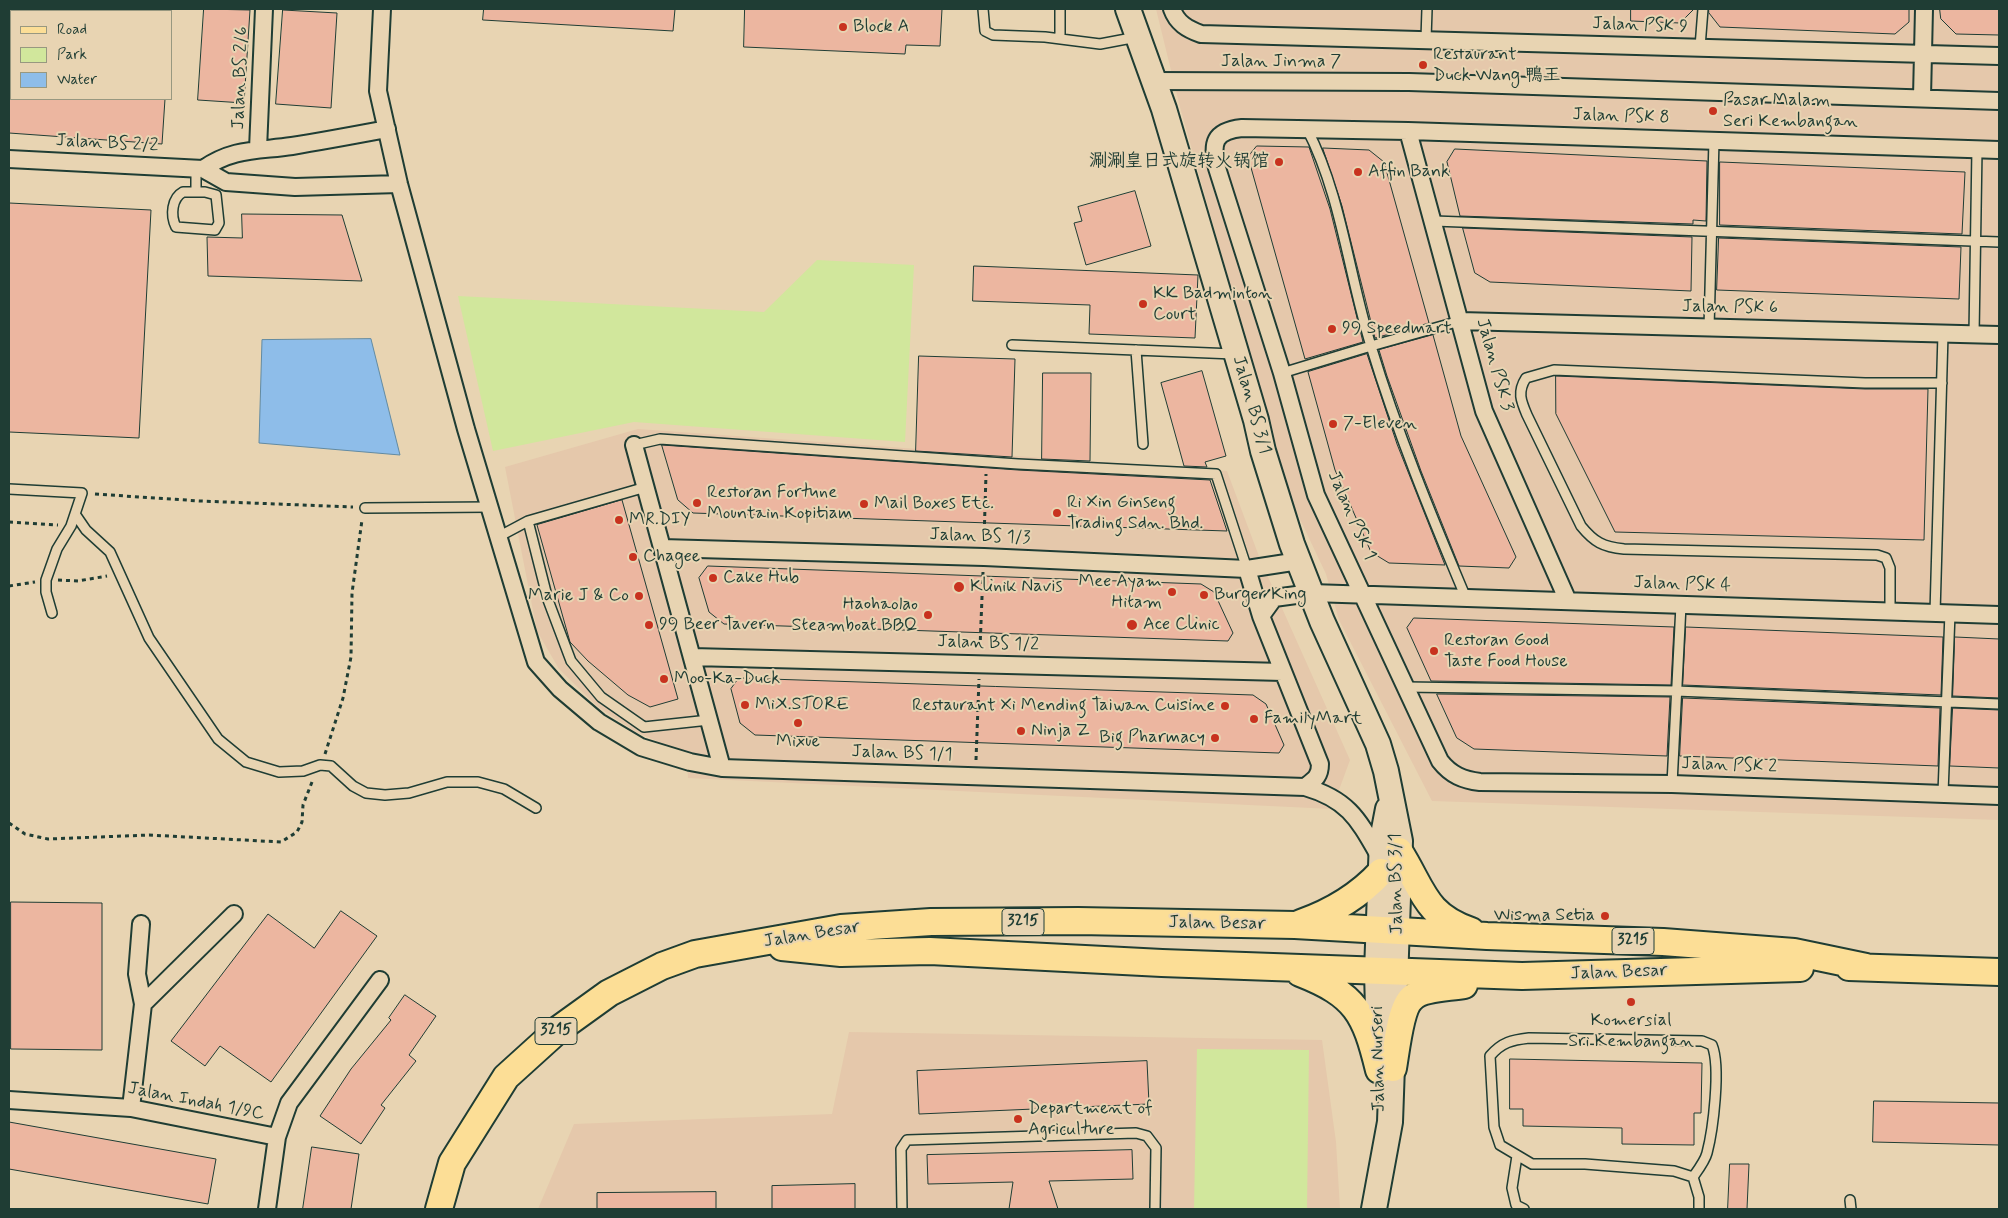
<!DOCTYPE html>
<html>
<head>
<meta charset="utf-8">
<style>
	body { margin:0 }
	#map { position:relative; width:2008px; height:1218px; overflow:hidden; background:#e8d4b2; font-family:Mynerve,sans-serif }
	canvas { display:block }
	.frame { position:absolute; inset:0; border:10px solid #1f3d34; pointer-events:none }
	.legend { position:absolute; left:10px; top:10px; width:162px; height:90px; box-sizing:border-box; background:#e8d4b2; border:1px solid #989880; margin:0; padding:6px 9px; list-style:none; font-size:15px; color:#1f3d34 }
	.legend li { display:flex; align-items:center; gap:10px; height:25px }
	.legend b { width:25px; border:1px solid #989880 }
</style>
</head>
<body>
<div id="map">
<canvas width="2008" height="1218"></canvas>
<div class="frame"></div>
<ul class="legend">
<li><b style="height:6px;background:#fcde96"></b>Road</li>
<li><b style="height:14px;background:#d1e79c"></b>Park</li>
<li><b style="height:14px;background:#8ebde9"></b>Water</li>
</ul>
</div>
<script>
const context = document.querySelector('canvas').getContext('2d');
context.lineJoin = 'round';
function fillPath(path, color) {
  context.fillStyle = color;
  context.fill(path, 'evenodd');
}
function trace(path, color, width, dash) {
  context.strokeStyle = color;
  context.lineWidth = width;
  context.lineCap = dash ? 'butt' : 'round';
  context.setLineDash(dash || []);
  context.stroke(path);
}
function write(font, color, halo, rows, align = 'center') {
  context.font = font + ' Mynerve,"LXGW WenKai TC",sans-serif';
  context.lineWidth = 4;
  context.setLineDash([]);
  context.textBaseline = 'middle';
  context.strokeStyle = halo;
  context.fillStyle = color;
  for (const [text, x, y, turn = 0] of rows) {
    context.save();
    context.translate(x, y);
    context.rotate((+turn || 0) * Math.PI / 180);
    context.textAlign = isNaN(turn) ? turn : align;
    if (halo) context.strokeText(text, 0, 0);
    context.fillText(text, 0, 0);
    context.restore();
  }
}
const built = new Path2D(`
	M1156 9H1999V820L1432 801 1339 620 1326 574 1290 498 1180 107Z
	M638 429 1227 471 1260 559 1350 760 1332 809 688 778 687 754 636 732 598 707 559 669 537 631 505 467Z
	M849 1032 1322 1040 1336 1142 1340 1209H538L574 1124 832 1114Z`);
const green = new Path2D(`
	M817 260 914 265 905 442 634 422 493 451 458 296 764 312Z
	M1197 1049 1309 1050 1307 1209H1194Z`);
const water = new Path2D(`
	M371 339 400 455 259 443 262 340Z`);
const building = new Path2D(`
	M204 9 250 10 244 103 198 100Z
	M484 9H675L673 31 483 20Z
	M745 9H942L940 46 906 45 905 54 744 47Z
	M1631 9H1694L1680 23 1631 21Z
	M1709 9H1909V22L1895 34 1720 27 1709 13Z
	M1940 9H1999V35L1956 34 1941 19Z
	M283 10 337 13 331 108 276 104Z
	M9 99H165L162 144 9 133Z
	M1257 146 1309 147 1330 209 1363 342 1305 359 1248 157Z
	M1323 148 1369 150 1384 162 1429 323 1375 338 1342 206Z
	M1455 149 1707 161 1706 221 1693 220V224L1460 216 1447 162Z
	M1720 162 1965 172 1962 234 1720 225Z
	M1135 191 1151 246 1086 265 1074 223 1082 221 1078 207Z
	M9 203 151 210 139 438 9 432Z
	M242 214 342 215 362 281 208 276 207 237 242 238Z
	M1463 228 1692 237 1691 291 1490 282 1475 273Z
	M1719 238 1961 247 1959 299 1717 290Z
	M974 266 1198 275 1195 338 1089 334 1090 305 973 301Z
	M1433 335 1461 436 1516 557 1509 568 1459 566 1421 471 1387 376 1379 350Z
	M1367 354 1397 444 1445 565 1389 563 1371 552 1335 470 1308 372Z
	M919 356 1015 359 1012 457 916 451Z
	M1202 371 1226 456 1205 462 1207 467 1184 466 1161 383Z
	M1043 373H1091L1090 461 1042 459Z
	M1556 376 1865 389H1928L1924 540 1615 532 1556 414Z
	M662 445 1018 470 1210 480 1227 531 693 513 678 500Z
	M622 500 678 699 650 707 628 695 588 661 570 642 537 525Z
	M708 566 1201 584 1214 592 1233 633 1228 641 724 624 709 612 699 578Z
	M1414 618 1674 627 1671 685 1431 681 1407 628Z
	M1686 627 1943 637 1941 695 1683 685Z
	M1955 637 1999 639V698L1953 696Z
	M739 678 1253 695 1266 704 1284 745 1279 753 755 735 740 723 731 689Z
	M1437 694 1670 697 1667 756 1474 749 1457 738Z
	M1683 698 1940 708 1938 766 1680 756Z
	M1953 708 1999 710V768L1950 766Z
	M11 902 102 903V1050L11 1049Z
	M341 911 377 936 271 1082 220 1046 205 1066 171 1041 268 914 314 948Z
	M405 995 436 1016 409 1055 416 1061 381 1105 385 1108 361 1144 320 1116 351 1069 391 1020 389 1018Z
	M1510 1059 1702 1063 1701 1113H1694V1145L1622 1144V1128L1523 1126V1109H1510Z
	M1147 1061 1149 1104 919 1114 917 1071Z
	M1874 1101 1999 1103V1145L1873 1142Z
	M9 1122 216 1159 208 1204 9 1169Z
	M312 1147 359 1154 351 1209H303Z
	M1132 1150 1133 1179 1049 1181 1058 1209H1009L1013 1182 928 1184 927 1155Z
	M1730 1164H1749L1747 1209H1728Z
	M855 1184V1209H772V1186Z
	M716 1192V1209H597V1193Z`);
const path = new Path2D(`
	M95 494 200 501 353 507
	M9 522 58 525
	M984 540 986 474
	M58 580 78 581 107 576
	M9 586 35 582
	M980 648 983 572
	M325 754 343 698 351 657 352 593 362 520
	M976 760 979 679
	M9 823 25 834 48 839 149 835 281 842 297 832 302 822 303 805 312 782`);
const lane = new Path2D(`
	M983 9 985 31 993 35 1045 37 1100 44 1137 37
	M1060 38V9
	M1426 39 1427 9
	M1700 47 1703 9
	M1307 129C1341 194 1349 276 1371 346 1397 432 1431 515 1466 598
	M196 169V192
	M183 192H205L216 195 219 223 215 230 176 227C170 215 172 198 183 192Z
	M1434 221 1999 242
	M1709 328 1714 140
	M1974 334 1977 149
	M1012 345 1234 354
	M1136 350 1143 444
	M1282 373 1371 346 1460 321
	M634 445 660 439 1018 464 1216 474 1247 569
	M9 489 82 493 71 526 57 549 46 580V592L52 613
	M365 508 491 507
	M75 514 86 530 110 552 149 638 218 739 246 762 279 772 303 771 320 765 331 766 353 786 366 793 385 795 409 793 447 782H478L504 789 536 808
	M528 521 548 600 571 661 601 697 644 727 709 720
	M498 537 528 521 646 487
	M1890 611V568L1886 558 1877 555 1624 549C1603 547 1594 542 1581 526L1527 415C1521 401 1517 392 1526 378L1554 370 1865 383H1942
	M1935 613 1943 334
	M1406 687 1676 691 1999 704
	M1672 784 1681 605
	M1943 793 1950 613
	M1517 1156 1512 1188 1516 1205 1524 1209
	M1693 1177C1698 1170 1705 1161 1707 1153 1713 1130 1721 1067 1712 1045L1702 1041 1529 1038C1512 1040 1502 1042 1490 1056L1494 1127 1500 1145 1532 1164H1585L1674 1171 1693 1177 1699 1197V1209
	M1850 1200 1851 1209
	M902 1209 901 1149 907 1140 1136 1133 1147 1136 1156 1148 1155 1209`);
const street = new Path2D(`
	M81 9 116 11
	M382 9 378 91 399 184 466 429 536 662 560 689 599 722 641 747 690 762 722 768 1305 787C1350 800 1359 821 1381 859
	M1172 9C1177 23 1187 29 1201 34L1999 56
	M1154 81 1409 82 1999 101
	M1922 97 1924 9
	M1408 131 1484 411 1568 601
	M258 149 264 9
	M1999 150 1408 131 1242 128C1214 131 1211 143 1217 168L1282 373 1316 495 1440 761C1451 775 1463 780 1480 782L1672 784 1999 796
	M9 159 203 169
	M203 169 226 182 295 187 399 184
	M203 169C233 148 258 151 292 146 323 141 355 135 387 129
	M1460 321 1999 335
	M634 445 722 768
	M662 548 984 557 1247 569 1261 616 1320 764C1320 777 1314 780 1305 787
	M1247 569 1299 561
	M1261 616 1274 598 1311 593 1999 615
	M692 657 1283 672
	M143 1004 234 914
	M9 1100 131 1108 277 1137
	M131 1108 143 1004 137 974 141 924
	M267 1209 277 1137 289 1103 380 980`);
const secondary = new Path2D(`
	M1128 9 1164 109 1256 420 1263 451 1292 544 1322 621 1378 744 1386 771 1400 841 1390 1122 1374 1209
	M1379 1049 1377 971 1382 840 1388 809`);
const primary = new Path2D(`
	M1399 851C1423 889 1424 915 1471 931
	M1301 923C1332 912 1359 896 1381 872
	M782 947 841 953 930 951 1162 963 1522 976 1800 968
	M1849 967 1999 972
	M1300 973C1356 995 1365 1013 1379 1070
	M1393 1068C1396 1052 1400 1008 1412 998 1423 987 1450 988 1464 985
	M439 1209 452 1163 506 1077 559 1029 609 993 662 966 695 954 841 928 931 922 1078 921 1295 925 1487 936 1663 942 1794 952 1866 967`);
const markers = [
	[843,27,5,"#c8321e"],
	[1423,65,5,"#c8321e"],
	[1713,111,5,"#c8321e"],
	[1279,162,5,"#c8321e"],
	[1358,172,5,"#c8321e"],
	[1143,304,5,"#c8321e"],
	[1332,329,5,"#c8321e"],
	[1333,424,5,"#c8321e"],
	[697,503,5,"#c8321e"],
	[864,504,5,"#c8321e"],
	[1057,513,5,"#c8321e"],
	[619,520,5,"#c8321e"],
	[633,557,5,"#c8321e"],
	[713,578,5,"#c8321e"],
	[959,587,6,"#c8321e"],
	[1172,592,5,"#c8321e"],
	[1204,595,5,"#c8321e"],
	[639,596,5,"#c8321e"],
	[928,615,5,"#c8321e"],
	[649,625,5,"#c8321e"],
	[1132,625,6,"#c8321e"],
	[1434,651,5,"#c8321e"],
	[664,679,5,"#c8321e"],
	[745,705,5,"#c8321e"],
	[1225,706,5,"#c8321e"],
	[1254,719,5,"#c8321e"],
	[798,723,5,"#c8321e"],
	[1021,731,5,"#c8321e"],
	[1215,738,5,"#c8321e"],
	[1605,916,5,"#c8321e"],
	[1631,1002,5,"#c8321e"],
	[1018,1119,5,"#c8321e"]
];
const shields = [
	[1023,922,42],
	[1633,941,42],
	[556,1031,42]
];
const shieldNames = [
	["3215",1023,922],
	["3215",1633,941],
	["3215",556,1031]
];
const streetNames = [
	["Jalan PSK 9",1640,26,2],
	["Jalan Jinma 7",1281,62],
	["Jalan BS 2/6",241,78,-88],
	["Jalan PSK 8",1621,117,2],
	["Jalan BS 2/2",107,144,3],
	["Jalan PSK 6",1730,308,1],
	["Jalan PSK 3",1494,365,74],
	["Jalan BS 3/1",1251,405,74],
	["Jalan PSK 1",1351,516,66],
	["Jalan BS 1/3",980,537,2],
	["Jalan PSK 4",1682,585,2],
	["Jalan BS 1/2",988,644,2],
	["Jalan BS 1/1",902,754,2],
	["Jalan PSK 2",1729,766,2],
	["Jalan BS 3/1",1397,884,-91],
	["Jalan Besar",1217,924,1],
	["Jalan Besar",812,935,-9],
	["Jalan Besar",1619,973,-2],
	["Jalan Nurseri",1379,1059,-91],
	["Jalan Indah 1/9C",196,1102,11]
];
const poiNames = [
	["Block A",853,27],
	["Restaurant",1433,55],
	["Duck Wang 鴨王",1433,76],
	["Pasar Malam",1723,101],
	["Seri Kembangan",1723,122],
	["涮涮皇日式旋转火锅馆",1269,162,"right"],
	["Affin Bank",1368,172],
	["KK Badminton",1153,294],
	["Court",1153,315],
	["99 Speedmart",1342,329],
	["7-Eleven",1343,424],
	["Restoran Fortune",707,493],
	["Mountain Kopitiam",707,514],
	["Ri Xin Ginseng",1067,503],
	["Trading Sdn. Bhd.",1067,524],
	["Mail Boxes Etc.",874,504],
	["MR.DIY",629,520],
	["Chagee",643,557],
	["Cake Hub",723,578],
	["Mee Ayam",1162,582,"right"],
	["Hitam",1162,603,"right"],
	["Klinik Navis",970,587],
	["Burger King",1214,595],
	["Marie J & Co",629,596,"right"],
	["Haohaolao",918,605,"right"],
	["Steamboat BBQ",918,626,"right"],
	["99 Beer Tavern",659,625],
	["Ace Clinic",1143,625],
	["Restoran Good",1444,641],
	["Taste Food House",1444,662],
	["Moo-Ka-Duck",674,679],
	["MiX.STORE",755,705],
	["Restaurant Xi Mending Taiwan Cuisine",1215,706,"right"],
	["FamilyMart",1264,719],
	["Ninja Z",1031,731],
	["Big Pharmacy",1205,738,"right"],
	["Mixue",798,742,"center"],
	["Wisma Setia",1595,916,"right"],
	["Komersial",1631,1021,"center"],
	["Sri Kembangan",1631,1042,"center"],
	["Department of",1028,1109],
	["Agriculture",1028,1130]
];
fillPath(built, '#e5c8ab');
fillPath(green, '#d1e79c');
fillPath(water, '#8ebde9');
trace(water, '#628aa1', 1);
fillPath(building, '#ecb6a0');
trace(building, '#1f3d34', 1);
trace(lane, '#1f3d34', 12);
trace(street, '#1f3d34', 20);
trace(secondary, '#1f3d34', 28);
trace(primary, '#1f3d34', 30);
trace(path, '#1f3d34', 3, [4, 4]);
trace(lane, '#e8d4b2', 9);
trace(street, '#e8d4b2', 16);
trace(secondary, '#e8d4b2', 24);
trace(primary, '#fcde96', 26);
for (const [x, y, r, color] of markers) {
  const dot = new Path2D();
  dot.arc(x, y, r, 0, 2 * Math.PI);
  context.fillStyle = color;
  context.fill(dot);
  trace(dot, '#e8d4b2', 2);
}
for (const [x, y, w] of shields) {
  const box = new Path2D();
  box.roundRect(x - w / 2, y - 13.5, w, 27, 4);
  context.fillStyle = '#e8d4b2';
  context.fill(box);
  trace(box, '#1f3d34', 1);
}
write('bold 16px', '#1f3d34', null, shieldNames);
write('18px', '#1f3d34', '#e8d4b2', streetNames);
write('18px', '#1f3d34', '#e8d4b2', poiNames, 'left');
</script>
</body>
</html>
